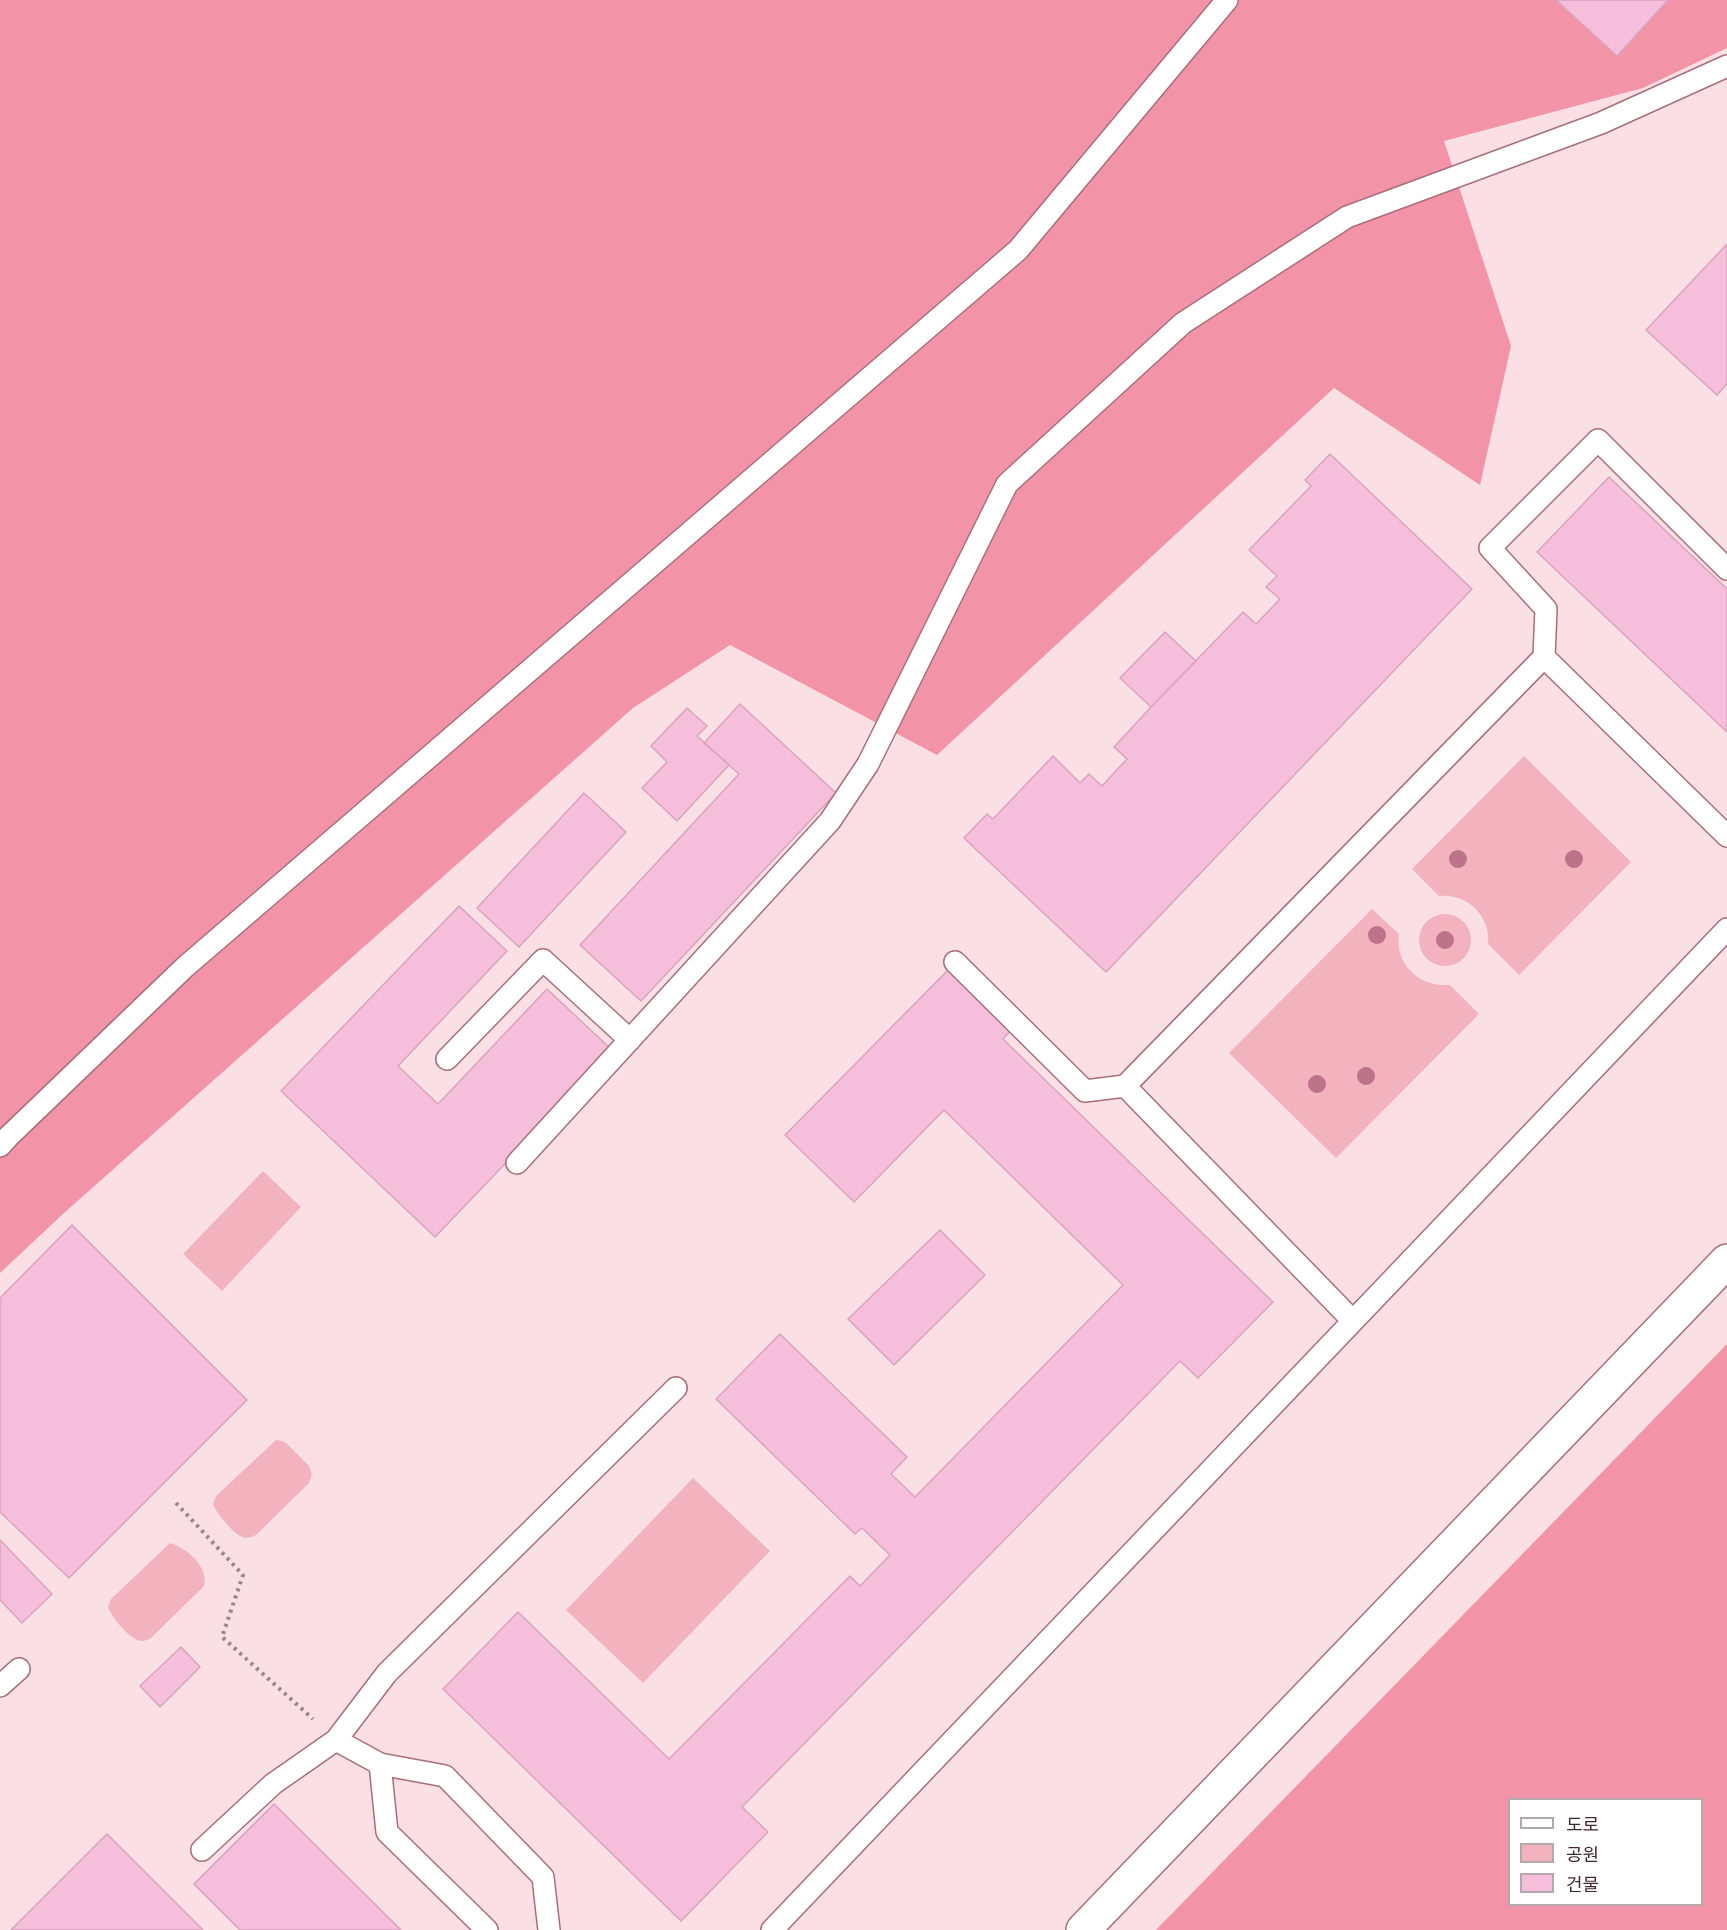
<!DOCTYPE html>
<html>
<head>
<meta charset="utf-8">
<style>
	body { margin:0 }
	#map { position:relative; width:1727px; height:1930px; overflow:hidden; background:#fae0e4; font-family:"Zilla Slab","Noto Sans KR",serif }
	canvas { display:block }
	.legend { position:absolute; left:1508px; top:1798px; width:195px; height:108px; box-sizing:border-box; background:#fff; border:2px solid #b3a9ab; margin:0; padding:8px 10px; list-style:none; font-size:18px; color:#41292e }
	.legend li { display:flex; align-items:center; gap:12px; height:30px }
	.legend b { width:30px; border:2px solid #b3a9ab }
</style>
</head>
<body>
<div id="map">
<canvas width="1727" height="1930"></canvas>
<ul class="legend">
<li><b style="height:8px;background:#fff"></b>도로</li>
<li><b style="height:16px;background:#f2b3bf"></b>공원</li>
<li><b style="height:16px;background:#f5beda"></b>건물</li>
</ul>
</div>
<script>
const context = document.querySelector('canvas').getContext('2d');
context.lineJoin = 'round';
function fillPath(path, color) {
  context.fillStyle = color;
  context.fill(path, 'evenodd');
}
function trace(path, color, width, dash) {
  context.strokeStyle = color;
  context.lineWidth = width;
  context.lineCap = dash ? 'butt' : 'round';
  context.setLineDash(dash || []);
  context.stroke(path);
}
const green = new Path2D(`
	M1524 756 1631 862 1519 975 1488 944C1491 916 1467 893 1439 896L1412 869Z
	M1372 909 1399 934C1395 966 1420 987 1450 985L1479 1014 1336 1158 1229 1053Z
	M1419 940a26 26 0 1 1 52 0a26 26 0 1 1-52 0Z
	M263 1171 301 1207 222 1291 183 1254Z
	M276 1440 285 1442 309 1466 312 1474 309 1483 256 1535C251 1537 247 1539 242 1537 233 1533 216 1513 213 1504L216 1496Z
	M693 1478 770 1551 643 1683 566 1610Z
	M170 1543C187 1548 209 1567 204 1586L151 1638C149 1639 145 1641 142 1641 131 1641 111 1617 108 1607L111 1599Z`);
const forest = new Path2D(`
	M0 0H1727V48L1643 88 1444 141 1511 346 1480 485 1334 388 937 755 730 645 633 708 64 1213 0 1273Z
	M1727 1344V1930H1156ZM1510 1800H1702V1904H1510Z`);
const building = new Path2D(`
	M1556 0H1668L1617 56Z
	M1727 244V384L1717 395 1646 330Z
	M1330 454 1472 589 1106 972 964 838 987 814 993 819 1053 756 1080 783 1089 774 1102 786 1127 759 1114 747 1151 707 1243 612 1256 624 1280 599 1266 587 1277 576 1249 550 1311 486 1305 480Z
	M1609 477 1727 589V732L1537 552Z
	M1165 632 1196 661 1151 707 1120 678Z
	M740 704 836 793 641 1001 580 945 739 774 704 743Z
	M687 708 707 726 697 736 729 765 677 821 642 788 667 762 651 746Z
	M584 793 626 832 519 947 477 908Z
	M459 906 507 951 398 1066 438 1104 547 989 613 1051 435 1237 281 1091Z
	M951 967 1013 1028 1003 1039 1273 1302 1198 1378 1180 1361 742 1807 768 1832 681 1921 443 1689 518 1612 669 1759 850 1576 860 1586 890 1555 862 1528 855 1534 716 1399 780 1334 907 1457 891 1474 915 1497 1123 1285 944 1110 854 1202 785 1135Z
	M72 1225 247 1400 69 1578 0 1512V1298Z
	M940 1230 985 1275 894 1365 848 1319Z
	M0 1540 52 1594 22 1623 0 1600Z
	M181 1647 200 1667 160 1707 140 1686Z
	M274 1804 401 1930H240L194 1884Z
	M107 1834 203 1930H11Z`);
const path = new Path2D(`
	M176 1503 243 1575 222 1637 313 1719`);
const service = new Path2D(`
	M1544 657 1727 836
	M955 962 1085 1091 1125 1086 1544 657 1546 609 1490 548 1598 440 1727 569
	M447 1059 543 960 630 1040
	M1125 1086 1352 1320
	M0 1146 9 1136 185 967 1018 250 1227 0
	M517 1163 830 821 868 764 1007 484 1183 323 1347 217 1601 123 1727 66
	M0 1686 19 1669
	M336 1740 380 1764
	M202 1850 273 1784 336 1740 387 1673 676 1388
	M487 1930 387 1832 380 1764 445 1776 543 1877 549 1930
	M772 1930 1727 929`);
const secondary = new Path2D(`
	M1083 1930 1727 1261`);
const trees = [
	[1458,859],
	[1574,859],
	[1377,935],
	[1445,940],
	[1366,1076],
	[1317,1084]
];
fillPath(green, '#f2b3bf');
fillPath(forest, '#f393a8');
fillPath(building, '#f5beda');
trace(building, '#d9a3bf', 1.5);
trace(service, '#a76f7a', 24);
trace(secondary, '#a76f7a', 36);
trace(path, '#9d8488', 4, [3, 4.5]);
trace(service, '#fff', 21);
trace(secondary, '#fff', 33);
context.fillStyle = '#bd748b';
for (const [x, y] of trees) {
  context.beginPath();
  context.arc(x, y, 9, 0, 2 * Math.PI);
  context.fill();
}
</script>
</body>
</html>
